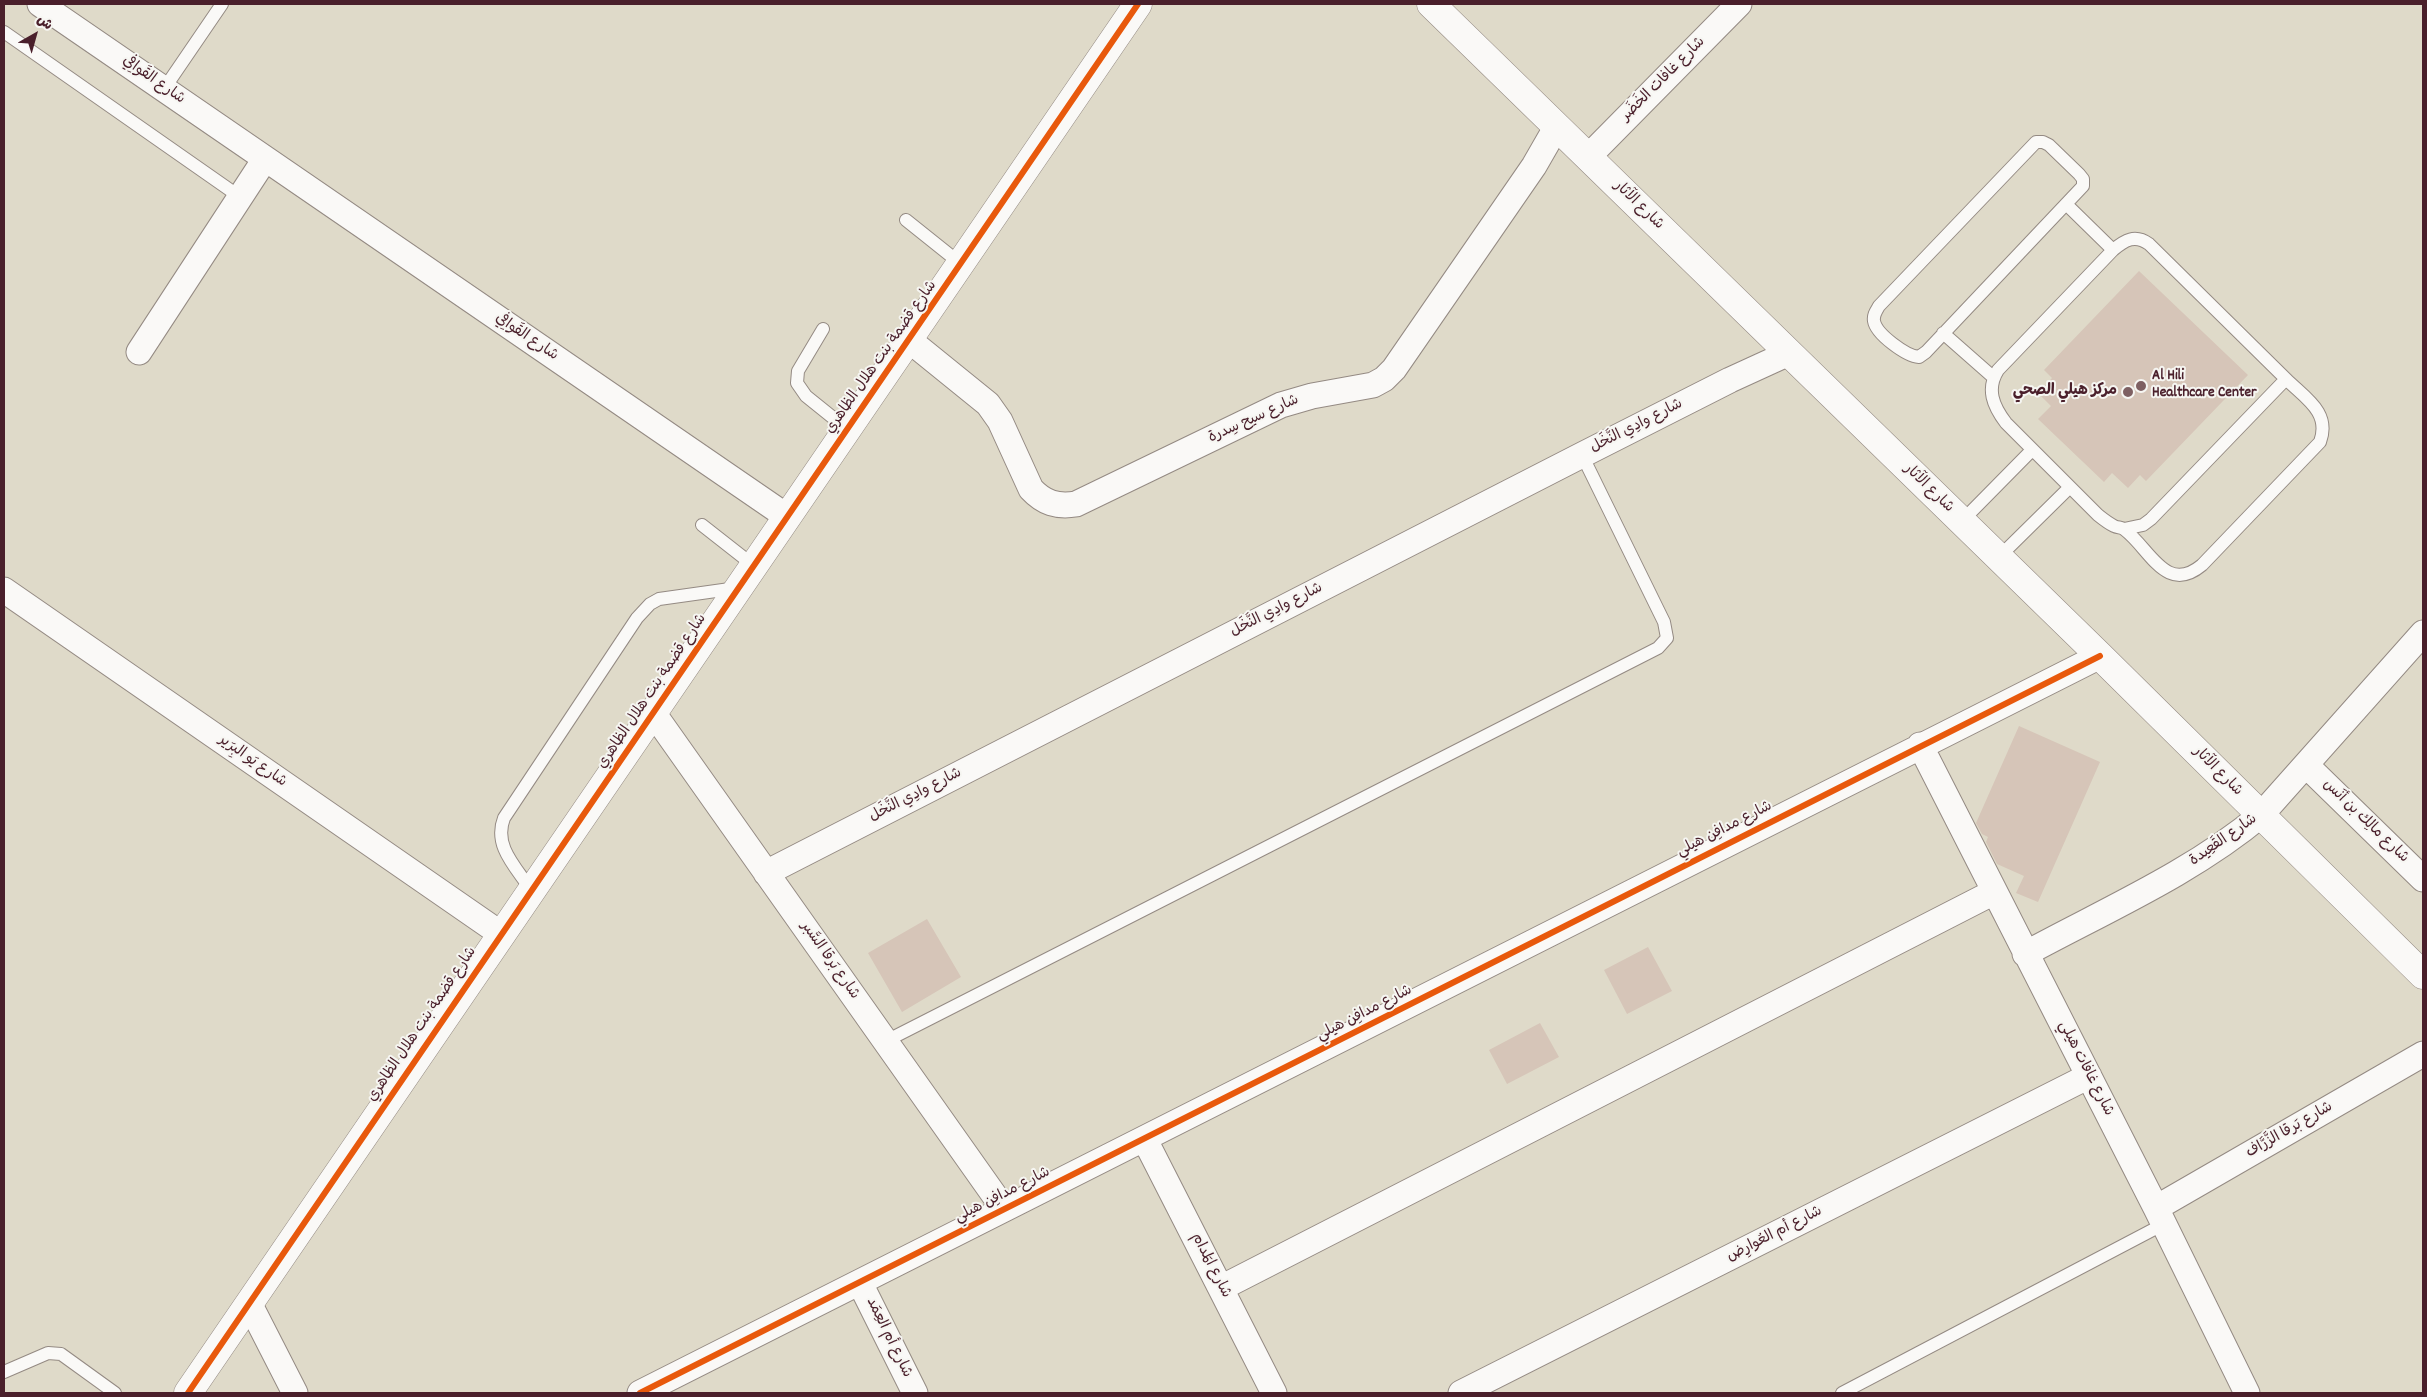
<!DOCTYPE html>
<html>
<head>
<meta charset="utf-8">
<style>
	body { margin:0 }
	#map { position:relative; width:2427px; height:1397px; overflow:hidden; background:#dfdac9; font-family:Dekko,"Playpen Sans Arabic",sans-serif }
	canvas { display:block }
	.frame { position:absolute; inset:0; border:5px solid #4a1f2b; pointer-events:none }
	.north { position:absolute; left:10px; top:10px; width:50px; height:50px; -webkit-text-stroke:4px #f6f6f2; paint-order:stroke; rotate:38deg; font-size:14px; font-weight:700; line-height:20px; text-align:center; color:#4a1f2b }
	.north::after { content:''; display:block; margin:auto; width:18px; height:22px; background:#4a1f2b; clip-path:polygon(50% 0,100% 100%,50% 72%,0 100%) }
</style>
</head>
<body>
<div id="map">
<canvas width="2427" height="1397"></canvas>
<div class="frame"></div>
<div class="north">ش</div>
</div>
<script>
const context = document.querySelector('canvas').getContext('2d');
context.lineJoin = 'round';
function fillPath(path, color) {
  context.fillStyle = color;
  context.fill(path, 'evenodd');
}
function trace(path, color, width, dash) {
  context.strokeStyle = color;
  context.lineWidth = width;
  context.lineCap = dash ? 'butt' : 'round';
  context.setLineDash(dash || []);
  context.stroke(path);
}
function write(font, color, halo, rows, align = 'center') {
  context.font = font + ' Dekko,"Playpen Sans Arabic",sans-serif';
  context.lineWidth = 4;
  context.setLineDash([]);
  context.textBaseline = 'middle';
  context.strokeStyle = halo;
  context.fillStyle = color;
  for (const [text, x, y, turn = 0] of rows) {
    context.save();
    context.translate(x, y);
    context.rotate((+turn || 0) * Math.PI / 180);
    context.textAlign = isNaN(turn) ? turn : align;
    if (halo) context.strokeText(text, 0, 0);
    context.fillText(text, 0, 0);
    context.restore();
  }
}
const building = new Path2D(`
	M2139 271 2248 375 2146 481 2140 475 2128 488 2112 473 2104 482 2038 419 2051 406 2038 393 2052 378 2044 370Z
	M2019 726 2100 762 2038 902 2016 893 2024 876 1997 864 1986 842 1988 837 1982 834 1976 823Z
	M927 919 961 977 902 1012 868 953Z
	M1648 947 1672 991 1627 1014 1604 970Z
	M1540 1023 1559 1057 1507 1084 1489 1050Z`);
const lane = new Path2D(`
	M4 32 240 197
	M164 89 222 4
	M2036 142H2043L2049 145 2079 174 2083 179V186L1926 352 1919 357C1906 356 1876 334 1874 321 1873 315 1876 311 1879 306Z
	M2066 204 2113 250
	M906 220 961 264
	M823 329 798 371 797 383 806 396 847 429
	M1943 333 1993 377
	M1962 521 2032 450
	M702 525 753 565
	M2124 529 2143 525 2151 519 2286 379 2149 244C2135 234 2125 240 2113 250L1998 370C1986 389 1993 406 2006 423L2098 515C2103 519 2108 523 2114 526 2118 528 2122 527 2125 530 2150 549 2166 595 2202 565L2320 442C2331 412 2305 398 2286 379
	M1999 557 2070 487
	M531 890C516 867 493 846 504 818L637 618 650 604 659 599 737 588
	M886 1041 1658 648 1667 638 1664 622 1582 455
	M4 1372 48 1353 61 1354 115 1393
	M1842 1393 2162 1225`);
const street = new Path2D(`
	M40 4 786 516
	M1588 157 1739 4
	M909 340 988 404 1000 421 1031 489C1044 503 1057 507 1076 504L1281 405 1312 396 1373 385 1384 379 1394 369 1534 166 1557 126
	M139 352 265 159
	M4 590 501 934
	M654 714 1004 1209
	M1920 745 2156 1208 2247 1393
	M2306 765 2423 879
	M766 873 1582 455 1730 380 1789 353
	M2025 954C2104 911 2192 873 2261 815L2423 633
	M1145 1140 1274 1393
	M2156 1208 2423 1054
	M860 1283 915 1393
	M1221 1288 1994 892
	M250 1305 295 1393
	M640 1393 2100 656
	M1461 1393 2089 1076`);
const secondary = new Path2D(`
	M1431 4 2100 656 2423 975
	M188 1393 1138 4`);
const cycleway = new Path2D(`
	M188 1393 1138 4
	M640 1393 2100 656`);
const markers = [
	[2141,386,6,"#7e6062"],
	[2128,392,6,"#7e6062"]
];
const streetNames = [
	["شارع غافات الخَضَر",1664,80,-45],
	["شارع القَوافِي",153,81,35],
	["شارع الآثار",1638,206,44],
	["شارع القَوافِي",526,338,34],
	["شارع قضمة بنت هلال الظاهري",882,358,-55],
	["شارع سيح سِدرة",1254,420,-24],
	["شارع وادِي النَّخَل",1637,427,-27],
	["شارع الآثار",1928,489,44],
	["شارع وادِي النَّخَل",1277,611,-27],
	["شارع قضمة بنت هلال الظاهري",653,692,-56],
	["شارع يَو البِرَير",252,762,35],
	["شارع الآثار",2217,772,45],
	["شارع وادِي النَّخَل",916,796,-27],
	["شارع مالِك بن أنَس",2365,822,44],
	["شارع مدافِن هيلي",1725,830,-27],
	["شارع القَعِيدة",2224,841,-35],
	["شارع بَرقا السَّبر",829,961,55],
	["شارع مدافِن هيلي",1365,1014,-27],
	["شارع قضمة بنت هلال الظاهري",423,1025,-56],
	["شارع غافات هيلي",2085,1069,63],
	["شارع بَرقا الزَّرَّاف",2290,1131,-30],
	["شارع مدافِن هيلي",1003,1196,-27],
	["شارع أم العُوارِض",1775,1235,-27],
	["شارع المَدام",1210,1266,63],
	["شارع أم العِمَد",888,1338,64]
];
const poiNames = [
	["Al Hili",2152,377],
	["Healthcare Center",2152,394],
	["مركز هيلي الصحي",2117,392,"right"]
];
fillPath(building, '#d6c5b8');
trace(lane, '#948a83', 14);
trace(street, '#948a83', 27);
trace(secondary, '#948a83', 29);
trace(lane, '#faf9f7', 12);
trace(street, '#faf9f7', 25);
trace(secondary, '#faf9f7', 28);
trace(cycleway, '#e8590c', 6);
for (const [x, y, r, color] of markers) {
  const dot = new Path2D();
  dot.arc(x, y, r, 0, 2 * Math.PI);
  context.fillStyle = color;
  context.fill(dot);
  trace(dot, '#f6f6f2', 2);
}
write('15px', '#4a1f2b', '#f6f6f2', streetNames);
write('bold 15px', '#4a1f2b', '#f6f6f2', poiNames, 'left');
</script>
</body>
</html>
